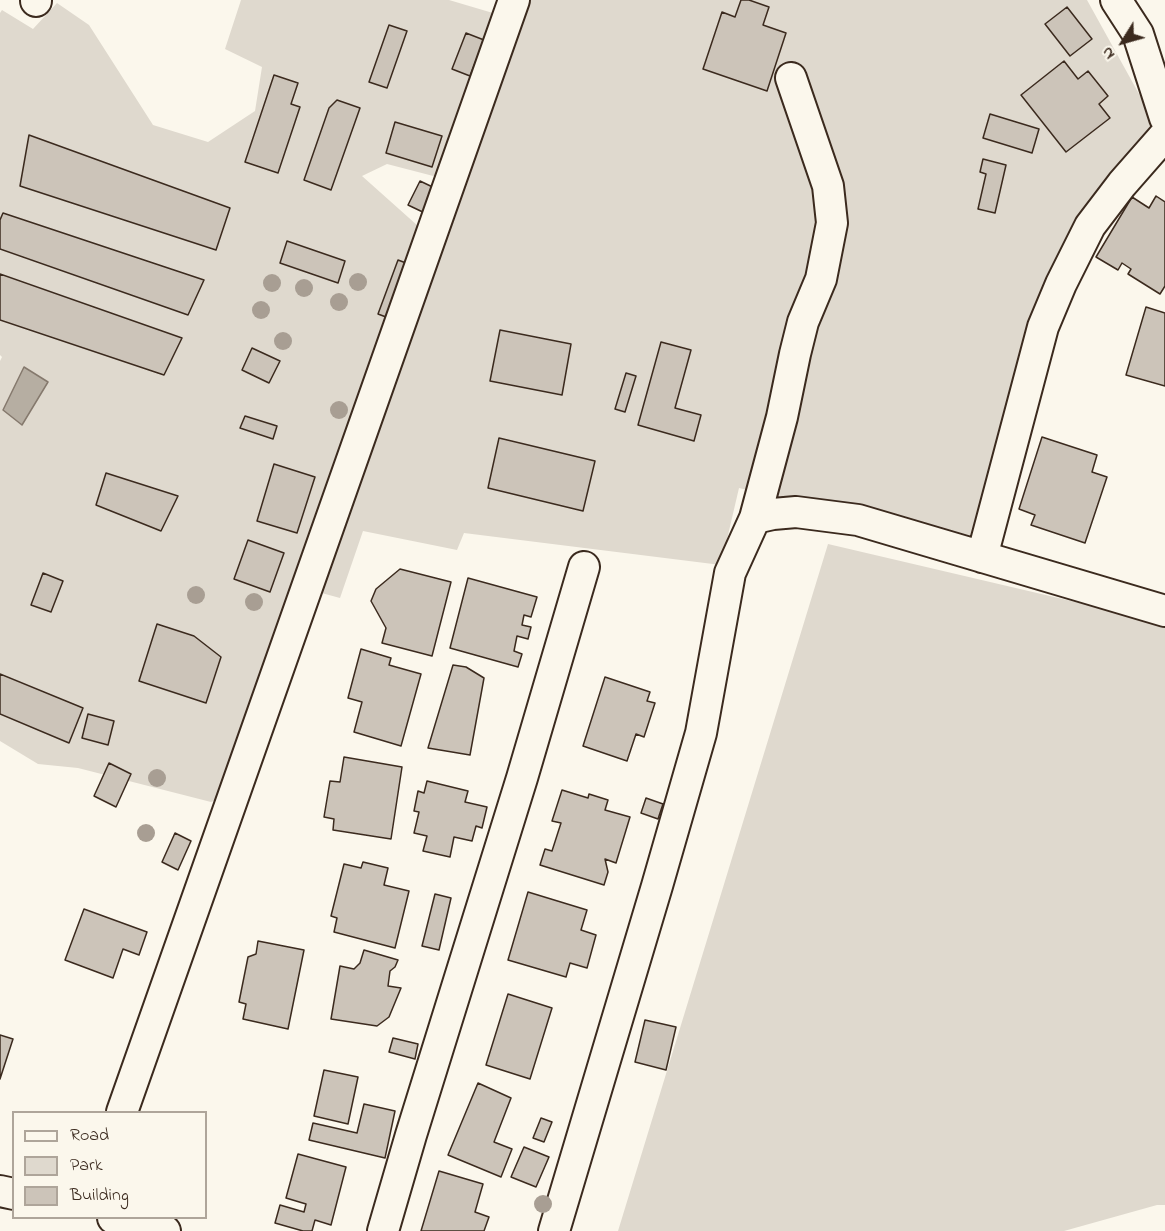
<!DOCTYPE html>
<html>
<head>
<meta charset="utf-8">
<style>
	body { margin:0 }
	#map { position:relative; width:1165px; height:1231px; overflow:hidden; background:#fbf7ec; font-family:"Indie Flower",sans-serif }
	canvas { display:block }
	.legend { position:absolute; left:12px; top:1111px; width:195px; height:108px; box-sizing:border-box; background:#fbf7ec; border:2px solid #aea59a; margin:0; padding:8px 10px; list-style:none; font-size:18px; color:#3b2a1e }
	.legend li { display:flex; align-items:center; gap:12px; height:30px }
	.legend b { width:30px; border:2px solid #aea59a }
	.north { position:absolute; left:1093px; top:12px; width:60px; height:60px; -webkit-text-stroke:4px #fbf7ec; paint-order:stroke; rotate:233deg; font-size:16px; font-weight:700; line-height:24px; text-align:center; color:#3b2a1e }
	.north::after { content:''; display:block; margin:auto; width:21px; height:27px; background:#3b2a1e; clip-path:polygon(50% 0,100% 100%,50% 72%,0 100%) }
</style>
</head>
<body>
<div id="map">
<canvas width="1165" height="1231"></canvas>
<ul class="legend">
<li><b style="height:8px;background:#fbf7ec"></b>Road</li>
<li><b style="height:16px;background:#dfd9ce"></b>Park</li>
<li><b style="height:16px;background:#ccc4b9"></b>Building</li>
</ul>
<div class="north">N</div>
</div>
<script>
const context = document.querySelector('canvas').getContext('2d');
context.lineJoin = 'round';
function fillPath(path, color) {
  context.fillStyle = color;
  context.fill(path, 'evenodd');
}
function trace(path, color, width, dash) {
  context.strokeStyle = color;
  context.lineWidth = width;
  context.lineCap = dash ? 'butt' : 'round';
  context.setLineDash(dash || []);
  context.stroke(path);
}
const green = new Path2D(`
	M241 0H449L503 16 441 178 387 164 362 176 427 234 221 798 211 802 78 768 38 764 0 741V361L2 357 0 355V13L2 10 33 29 57 3 89 25 153 125 208 142 255 111 262 67 225 49Z
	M529 0H1087L1154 121 1086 209 971 545 739 488 721 565 464 533 457 550 363 531 340 598 318 592 346 506Z
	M828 544 1165 623V1205H1157L1064 1231H618Z`);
const water = new Path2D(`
	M24 367 48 382 22 425 3 410Z`);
const building = new Path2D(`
	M741 0H749L769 7 763 25 786 33 767 91 703 69 722 12 735 17Z
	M1067 7 1092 39 1070 56 1045 24Z
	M389 25 407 31 387 88 369 82Z
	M466 33 484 40 470 76 452 69Z
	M1064 61 1078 79 1088 71 1108 96 1099 104 1110 118 1066 152 1021 95Z
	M274 75 298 83 291 104 300 107 278 173 245 162Z
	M337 100 360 108 331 190 304 180 329 108Z
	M990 114 1039 129 1032 153 983 138Z
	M395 122 442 136 432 167 386 153Z
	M29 135 230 208 216 250 20 186Z
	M983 159 1006 165 995 213 978 209 986 174 980 172Z
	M420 181 441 191 429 215 408 205Z
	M1156 196 1165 202V286L1160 294 1128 274 1131 269 1122 263 1118 270 1096 257 1132 197 1149 208Z
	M3 213 204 280 188 315 0 249V220Z
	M287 241 345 261 338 283 280 263Z
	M398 260 414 266 394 320 378 314Z
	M0 274 182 338 164 375 0 320Z
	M1146 307 1165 313V386L1126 375Z
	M500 330 571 344 562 395 490 381Z
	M661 342 691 350 675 408 701 415 694 441 638 425Z
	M252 348 280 361 269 383 242 370Z
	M626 373 636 376 625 412 615 409Z
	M245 416 277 426 273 439 240 428Z
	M1042 437 1097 455 1092 472 1107 477 1085 543 1031 525 1035 515 1019 509Z
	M499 438 595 461 583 511 488 488Z
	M274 464 315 477 297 533 257 521Z
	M106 473 178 496 161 531 96 505Z
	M248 540 284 553 270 592 234 579Z
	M400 569 451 582 432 656 382 643 386 628 371 601 376 589Z
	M43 573 63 581 51 612 31 605Z
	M468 578 537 597 531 617 524 615 522 625 531 627 528 639 517 636 514 651 522 654 518 667 450 648Z
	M157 624 194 636 221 657 206 703 139 681Z
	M361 649 391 658 389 665 421 674 401 746 354 732 362 702 348 698Z
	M453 665 466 667 484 678 470 755 428 748Z
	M0 674 83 708 69 743 0 714Z
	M605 677 650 692 647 701 655 703 644 737 636 734 627 761 583 746Z
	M88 714 114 721 108 745 82 738Z
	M344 757 402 767 391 839 333 830 334 819 324 817 330 781 340 782Z
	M109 763 131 774 116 807 94 796Z
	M427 781 468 791 465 802 487 807 482 828 476 826 472 841 454 837 450 857 423 851 427 836 414 833 419 812 414 811 418 791 424 793Z
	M562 790 588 798 589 794 608 800 605 810 630 817 616 863 605 859 608 872 604 885 540 865 545 849 552 851 561 823 552 821Z
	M646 798 663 804 658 819 641 813Z
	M175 833 191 841 178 870 162 862Z
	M363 862 388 868 384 885 409 891 395 948 334 932 337 918 331 916 344 864 361 868Z
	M528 892 587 910 581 930 596 935 587 968 570 963 566 977 508 960Z
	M435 894 451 898 439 950 422 946Z
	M84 909 147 932 139 955 123 949 113 978 65 960Z
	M258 941 304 950 288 1029 243 1019 246 1004 239 1002 248 957 256 954Z
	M364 950 398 960 395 967 390 971 388 986 401 988 389 1017 377 1026 331 1019 340 966 354 969 360 963Z
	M508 994 552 1008 530 1079 486 1065Z
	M645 1020 676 1027 666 1070 635 1062Z
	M0 1035 13 1039 0 1079Z
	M393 1038 418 1044 415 1059 389 1052Z
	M324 1070 358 1077 348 1124 314 1116Z
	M478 1083 511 1098 494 1142 512 1149 501 1177 448 1155Z
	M364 1104 395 1111 385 1158 309 1140 313 1123 357 1133Z
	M541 1118 552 1122 544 1142 533 1138Z
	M524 1147 549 1157 536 1187 511 1177Z
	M298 1154 346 1167 331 1225 315 1220 312 1231H303L275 1223 280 1205 304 1212 306 1204 286 1198Z
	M439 1171 483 1184 475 1212 489 1217 484 1231H421Z`);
const minor = new Path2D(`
	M1116 0 1138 34 1165 118
	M36 1V0
	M755 518 773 514 796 512 858 520 1165 611
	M982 557 1043 327 1061 284 1090 226 1122 184 1165 135
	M122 1112 514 0
	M0 1191 14 1194
	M113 1218 165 1231
	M383 1231 411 1135 522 778 584 567
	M554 1231 657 886 701 733 730 573 755 518 782 417 795 354 803 322 821 279 832 223 828 186 791 78`);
const trees = [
	[358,282],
	[272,283],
	[304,288],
	[339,302],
	[261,310],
	[283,341],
	[339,410],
	[196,595],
	[254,602],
	[157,778],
	[146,833],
	[543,1204]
];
fillPath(green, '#dfd9ce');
fillPath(water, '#b6aea2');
trace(water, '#85796d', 1.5);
fillPath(building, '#ccc4b9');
trace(building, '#3b2a1e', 1.5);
trace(minor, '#3b2a1e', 34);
trace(minor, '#fbf7ec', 30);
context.fillStyle = '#a89e93';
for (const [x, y] of trees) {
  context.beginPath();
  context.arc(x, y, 9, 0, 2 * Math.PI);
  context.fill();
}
</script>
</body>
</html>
